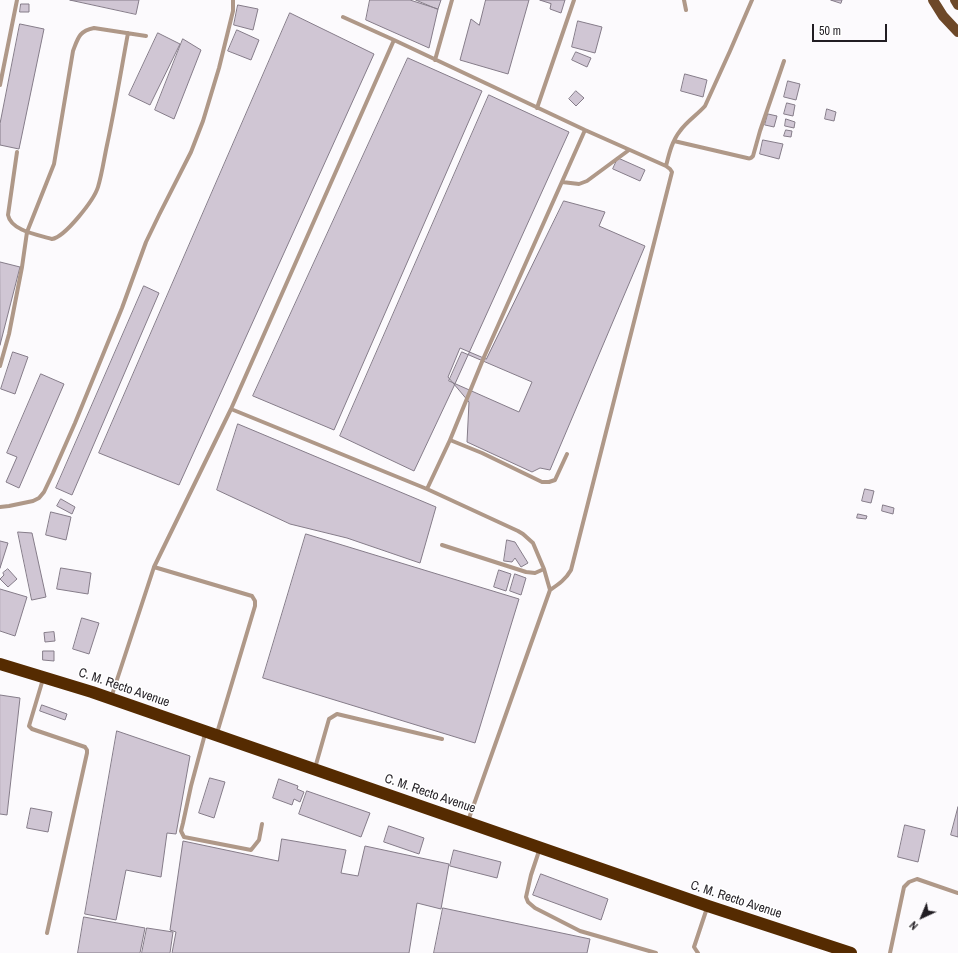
<!DOCTYPE html>
<html>
<head>
<meta charset="utf-8">
<style>
	body { margin:0 }
	#map { position:relative; width:958px; height:953px; overflow:hidden; background:#fcfafd; font-family:"Archivo Narrow",sans-serif }
	canvas { display:block }
	.north { position:absolute; left:902px; top:897px; width:40px; height:40px; -webkit-text-stroke:3px #fff; paint-order:stroke; rotate:224deg; font-size:11px; font-weight:700; line-height:16px; text-align:center; color:#211d23 }
	.north::after { content:''; display:block; margin:auto; width:14px; height:18px; background:#211d23; clip-path:polygon(50% 0,100% 100%,50% 72%,0 100%) }
	.scale { position:absolute; left:812px; top:24px; width:75px; height:18px; box-sizing:border-box; border:2px solid #211d23; border-top:0; padding-left:5px; font-size:12px; line-height:14px; white-space:nowrap; color:#211d23; -webkit-text-stroke:3px #fff; paint-order:stroke }
</style>
</head>
<body>
<div id="map">
<canvas width="958" height="953"></canvas>
<div class="north">N</div>
<div class="scale">50 m</div>
</div>
<script>
const context = document.querySelector('canvas').getContext('2d');
context.lineJoin = 'round';
function fillPath(path, color) {
  context.fillStyle = color;
  context.fill(path, 'evenodd');
}
function trace(path, color, width, dash) {
  context.strokeStyle = color;
  context.lineWidth = width;
  context.lineCap = dash ? 'butt' : 'round';
  context.setLineDash(dash || []);
  context.stroke(path);
}
function write(font, color, halo, rows, align = 'center') {
  context.font = font + ' "Archivo Narrow",sans-serif';
  context.lineWidth = 3;
  context.setLineDash([]);
  context.textBaseline = 'middle';
  context.strokeStyle = halo;
  context.fillStyle = color;
  for (const [text, x, y, turn = 0] of rows) {
    context.save();
    context.translate(x, y);
    context.rotate((+turn || 0) * Math.PI / 180);
    context.textAlign = isNaN(turn) ? turn : align;
    if (halo) context.strokeText(text, 0, 0);
    context.fillText(text, 0, 0);
    context.restore();
  }
}
const building = new Path2D(`
	M70 0H139L136 14Z
	M370 0H410L438 9 429 48 366 20Z
	M416 0H441L438 9Z
	M486 0H529L508 74 460 60 471 19 479 25Z
	M540 0H565L561 13 550 9 551 4Z
	M831 0H842L841 3Z
	M21 4H29V12H20Z
	M238 5 258 9 253 30 234 25Z
	M290 13 374 54 179 485 99 453Z
	M578 21 602 27 595 53 572 47Z
	M20 24 44 29 19 149 0 145V124Z
	M237 30 259 40 251 60 228 51Z
	M158 33 180 44 150 105 129 95Z
	M183 39 201 50 174 119 155 110Z
	M576 52 591 58 587 67 572 60Z
	M408 58 482 91 334 430 253 396Z
	M685 74 707 80 703 97 681 91Z
	M788 81 800 84 796 100 784 97Z
	M576 91 584 98 576 106 569 99Z
	M489 95 569 132 454 386 414 471 340 436Z
	M787 103 795 105 793 116 784 114Z
	M827 109 836 112 834 121 825 119Z
	M768 114 777 116 774 127 765 125Z
	M786 119 795 122 794 128 785 126Z
	M786 130 792 131 791 137 784 136Z
	M763 140 783 144 779 159 760 154Z
	M618 158 645 170 640 181 613 169Z
	M564 201 605 212 599 226 645 246 550 470 540 468 532 472 467 442 469 402 448 377 460 348 486 359Z
	M0 262 20 267 0 345Z
	M144 286 159 293 72 495 56 488Z
	M13 352 28 357 15 394 1 389Z
	M462 352 532 382 519 412 449 381Z
	M41 374 64 384 19 488 6 482 17 457 7 453Z
	M238 424 436 507 420 563 347 538 290 524 217 490Z
	M865 489 874 491 871 503 862 501Z
	M61 499 75 507 72 514 57 506Z
	M883 505 894 508 893 514 882 511Z
	M51 512 71 517 66 540 46 535Z
	M858 514 867 516 866 519 857 518Z
	M18 532 32 533 46 597 32 600Z
	M306 534 519 599 475 743 263 678Z
	M507 540 515 542 528 563 521 567 515 558 512 562 504 561Z
	M0 541 8 543 0 568Z
	M61 568 91 573 88 594 57 589Z
	M8 569 17 579 8 587 0 579 4 575 3 573Z
	M499 570 511 574 506 591 494 587Z
	M515 574 526 578 521 595 510 591Z
	M0 589 27 597 15 636 0 631Z
	M82 618 99 623 89 654 73 649Z
	M54 632 55 641 45 642 44 633Z
	M43 651H54V661L43 660Z
	M0 695 20 698 7 815 0 814Z
	M42 705 67 714 65 720 40 711Z
	M117 731 190 756 176 834 167 833 161 877 126 870 116 920 85 914Z
	M210 778 225 782 214 818 199 813Z
	M279 779 298 786 297 789 304 792 300 802 294 799 292 805 273 798Z
	M307 791 370 813 361 837 299 814Z
	M958 807V837L951 835Z
	M31 808 52 812 48 832 27 828Z
	M905 825 925 830 918 862 898 857Z
	M389 826 424 838 419 854 384 842Z
	M282 839 346 850 341 873 358 876 365 846 449 864 441 909 417 903 409 953H172L176 932 170 930 183 841 278 861Z
	M454 850 501 862 497 878 450 866Z
	M541 874 608 899 601 920 533 895Z
	M443 908 590 939 587 953H434Z
	M84 917 145 928 140 953H78Z
	M147 928 173 932 170 953H142Z`);
const lane = new Path2D(`
	M684 0 686 10
	M343 17 394 40 231 409 427 489 518 531 523 534 533 543 544 569 550 590 468 821
	M394 40 585 130 666 166 670 169 672 172 571 570C566 579 559 584 550 590
	M435 60 452 0
	M0 85 17 0
	M537 108 574 0
	M674 141 747 158C750 159 751 158 753 156L760 131 784 61
	M17 152 8 215C11 231 39 235 52 239 65 237 94 200 98 187 102 174 104 159 107 145 115 108 121 71 128 33
	M666 166C669 154 672 141 680 131 687 121 697 115 705 106L730 51 752 0
	M562 182 579 184 587 181 629 150
	M0 366 9 334 22 267 27 232 54 164 73 51C78 38 79 31 94 28L146 36
	M450 440 482 453 542 482H549L555 480 567 454
	M427 489 450 440 484 357 585 130
	M0 507 9 506 33 501 39 498 44 492 53 473 75 423 122 308 146 242 159 215 191 152 203 121 219 68 233 11V0
	M442 545 526 572 535 573 544 569
	M154 567 231 409
	M43 679 29 726 32 729 85 747 87 750V753L47 933
	M111 698 154 567 252 596 255 601V606L217 733
	M205 734 191 786 183 823 181 831 184 837 251 850 259 840 262 824
	M315 768 329 719 337 714 442 739
	M540 848 531 875 526 897 528 902 535 908 580 931 656 953
	M698 953 694 947 707 908
	M890 953 904 887 909 882 917 879 958 893`);
const primary = new Path2D(`
	M933 0 943 16 958 32
	M955 0 958 5`);
const highway = new Path2D(`
	M0 664 92 692 708 906 851 953`);
const streetNames = [
	["C. M. Recto Avenue",124,688,19],
	["C. M. Recto Avenue",430,794,19],
	["C. M. Recto Avenue",736,900,18]
];
fillPath(building, '#d0c6d4');
trace(building, '#857c89', 1);
trace(lane, '#af9888', 4);
trace(primary, '#6d4829', 10);
trace(highway, '#552b01', 12);
write('13px', '#211d23', '#fff', streetNames);
</script>
</body>
</html>
